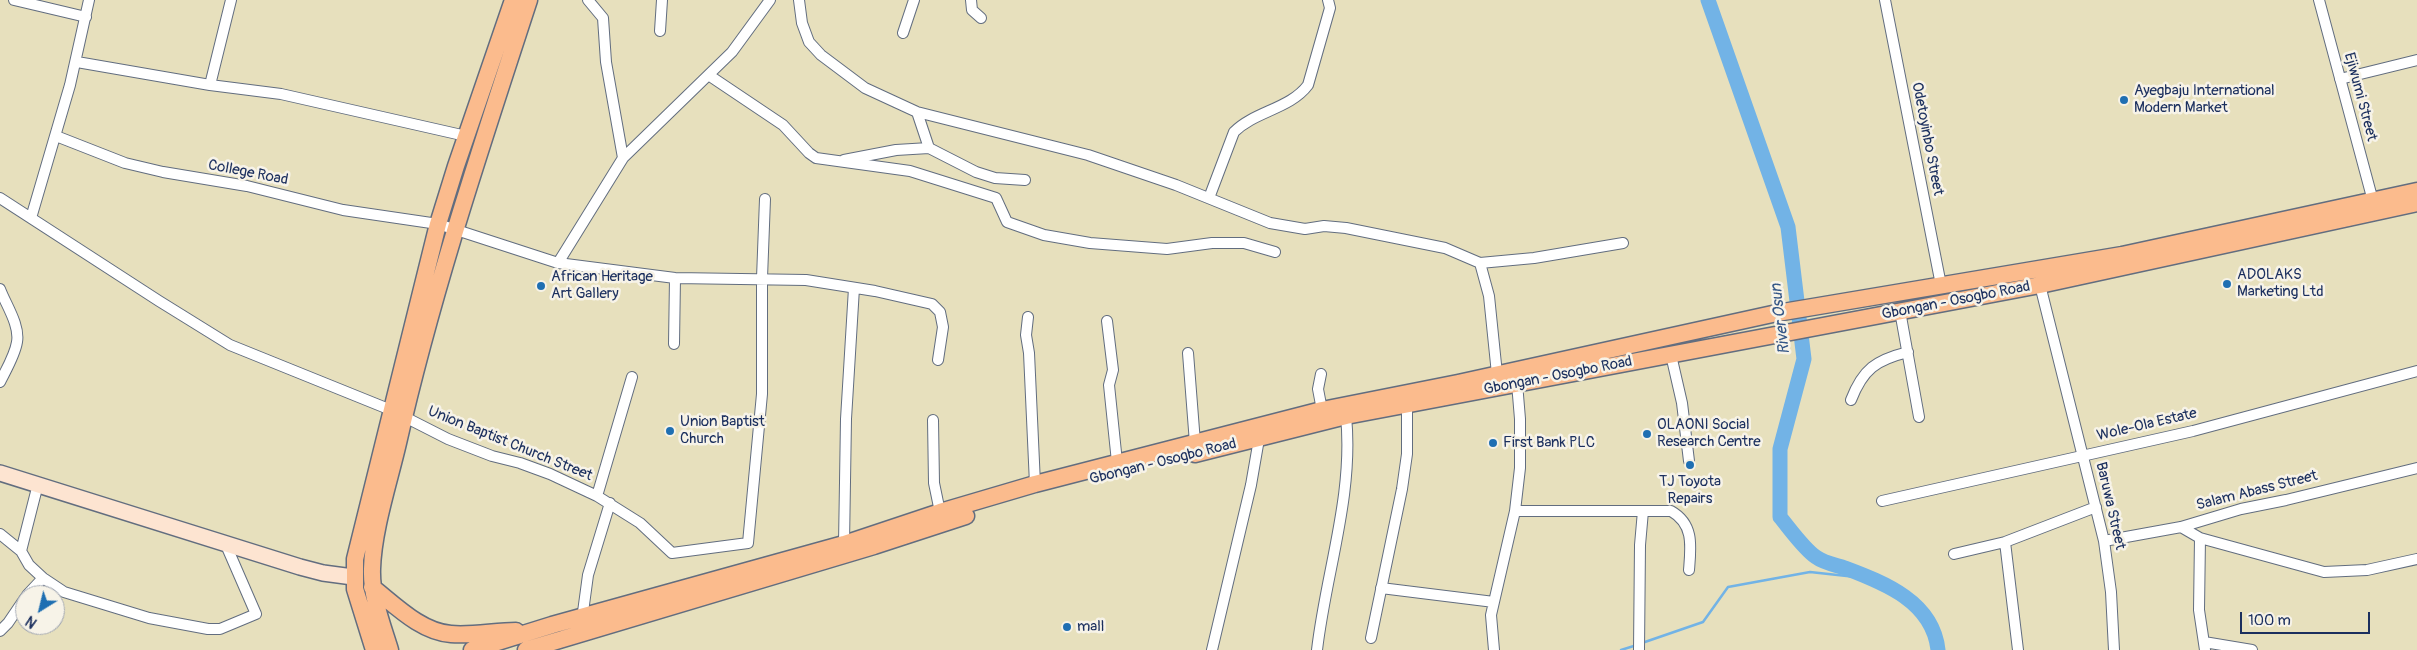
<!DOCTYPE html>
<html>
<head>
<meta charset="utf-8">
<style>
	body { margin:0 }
	#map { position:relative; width:2417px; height:650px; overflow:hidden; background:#e7e0bd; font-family:Pangolin,sans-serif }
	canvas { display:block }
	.north { position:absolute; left:15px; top:585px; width:50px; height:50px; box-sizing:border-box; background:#f7f3e8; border:1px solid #9fa5b1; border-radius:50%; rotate:216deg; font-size:14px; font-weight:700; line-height:20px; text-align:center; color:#1b2f5e }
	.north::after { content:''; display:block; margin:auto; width:18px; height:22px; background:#1f6fb2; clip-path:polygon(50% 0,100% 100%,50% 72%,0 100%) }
	.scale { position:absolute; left:2240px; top:612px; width:130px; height:22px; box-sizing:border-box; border:2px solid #1b2f5e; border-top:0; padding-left:6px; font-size:15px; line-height:18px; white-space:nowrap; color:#1b2f5e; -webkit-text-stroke:4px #f7f3e8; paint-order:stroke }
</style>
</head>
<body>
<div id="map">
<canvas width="2417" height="650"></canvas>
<div class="north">N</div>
<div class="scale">100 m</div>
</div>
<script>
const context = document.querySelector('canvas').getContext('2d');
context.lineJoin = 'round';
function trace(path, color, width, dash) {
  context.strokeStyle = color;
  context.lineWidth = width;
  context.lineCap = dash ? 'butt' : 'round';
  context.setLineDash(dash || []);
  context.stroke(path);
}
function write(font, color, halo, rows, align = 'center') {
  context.font = font + ' Pangolin,sans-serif';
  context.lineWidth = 5;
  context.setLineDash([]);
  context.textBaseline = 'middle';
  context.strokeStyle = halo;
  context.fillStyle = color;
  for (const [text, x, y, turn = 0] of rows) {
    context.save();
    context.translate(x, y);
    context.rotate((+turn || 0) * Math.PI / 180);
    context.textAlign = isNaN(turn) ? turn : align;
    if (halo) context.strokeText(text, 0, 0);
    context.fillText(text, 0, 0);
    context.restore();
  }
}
const stream = new Path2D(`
	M1642 643 1703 622 1728 587 1810 572 1874 579
	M1621 650 1637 645`);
const river = new Path2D(`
	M1708 0 1788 227 1804 359 1780 449V517C1790 529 1804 549 1816 557 1824 563 1836 565 1845 568 1885 583 1933 602 1938 650`);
const street = new Path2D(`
	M14 0 86 17
	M588 0 603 18 606 62 623 158
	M799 0 802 23 809 42 821 55 865 88 917 112 1088 155 1176 185 1270 223 1305 229 1324 226 1346 228 1445 248 1480 263 1489 296 1497 374
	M971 0 972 10 981 18
	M1885 0 1941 285
	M2319 0 2373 201
	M660 31 662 0
	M903 33 914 0
	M77 62 210 85 281 94 466 136
	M710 76 783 125 809 153 816 158 910 171 996 198 1007 222 1044 235 1090 243 1167 249 1212 243H1244L1275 252
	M2340 79 2417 60
	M210 85 231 0
	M917 112 929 148
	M56 136 125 163 163 172 247 186 343 210 438 224 558 263 675 278 806 280 875 291 932 304 940 312 943 327 938 360
	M844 160 896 150 929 148 976 172 995 178 1025 180
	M0 198 159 301 230 345 391 410 448 439 492 456 520 463 550 474 597 496 640 523 672 553 748 543 762 394V278L765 199
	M1209 198 1234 132C1255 111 1290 109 1308 85L1330 8 1328 0
	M31 218 70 85 89 0
	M558 263 623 158 732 52 770 0
	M1480 263 1534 258 1623 243
	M2040 285 2104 541 2111 592 2114 650
	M0 289C6 305 20 325 17 342 15 355 6 370 0 382
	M1900 311 1919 417
	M1028 317 1026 335 1029 353 1035 484
	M1107 321 1113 370 1109 385 1117 462
	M674 344 675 278
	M1188 353 1195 443
	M1671 355 1682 403 1689 461
	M1321 374 1318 389 1322 410
	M1851 400C1863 369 1876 360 1908 352
	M933 420 934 483 940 512
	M38 484 21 551 29 565 43 578 64 592 149 618 208 629H220L256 614 226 545
	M597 496 632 377
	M1882 501 2193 431 2417 371
	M1515 511H1671C1694 524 1691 546 1689 570
	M2181 527 2200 538 2324 572 2367 570 2417 559
	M0 534 21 551
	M2200 538 2199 610 2205 650
	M2104 541 2181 527 2241 509 2286 500 2417 468
	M2005 542 2018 650
	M844 544 846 419 854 288
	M1954 554 2005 542 2096 507
	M1381 588 1494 602
	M27 595 43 578
	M583 612 588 575 610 503
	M0 631 8 623 25 598
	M1371 638 1402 489 1407 454V404
	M2204 642 2252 650
	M1212 650 1251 485 1259 439
	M1317 650C1326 572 1354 495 1346 416
	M1494 650 1491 615 1515 511 1520 468V419L1517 383
	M1639 650 1640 545 1643 511`);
const secondary = new Path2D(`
	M0 473 300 567 323 573 353 577`);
const primary = new Path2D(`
	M1195 454 1346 416 2040 285 2417 203
	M372 587C395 605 421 632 451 634 472 636 495 631 516 631
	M374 650 355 589V559L438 224 456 166 513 0
	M390 650C382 624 371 596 372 569 373 530 389 482 398 443 432 293 481 147 529 0
	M472 650 552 625 844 544 940 512 1035 484 1322 410 1458 383 1777 313 2122 255 2417 191
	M526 650 874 546 966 516`);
const markers = [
	[2124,100,5,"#1f6fb2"],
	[2227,284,5,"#1f6fb2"],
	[541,286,5,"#1f6fb2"],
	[670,431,5,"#1f6fb2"],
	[1647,434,5,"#1f6fb2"],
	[1493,443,5,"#1f6fb2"],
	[1690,465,5,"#1f6fb2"],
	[1067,627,5,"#1f6fb2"]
];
const poiNames = [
	["Ayegbaju International",2134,91],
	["Modern Market",2134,108],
	["ADOLAKS",2237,275],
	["Marketing Ltd",2237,292],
	["African Heritage",551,277],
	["Art Gallery",551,294],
	["Union Baptist",680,422],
	["Church",680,439],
	["OLAONI Social",1657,425],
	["Research Centre",1657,442],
	["First Bank PLC",1503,443],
	["TJ Toyota",1690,482,"center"],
	["Repairs",1690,499,"center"],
	["mall",1077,627]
];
const streetNames = [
	["Ejiwumi Street",2360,97,75],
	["Odetoyinbo Street",1927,139,79],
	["College Road",248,173,11],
	["Gbongan - Osogbo Road",1956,301,-11],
	["Gbongan - Osogbo Road",1558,376,-11],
	["Wole-Ola Estate",2147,425,-13],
	["Union Baptist Church Street",510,444,22],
	["Gbongan - Osogbo Road",1163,462,-14],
	["Salam Abass Street",2257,491,-14],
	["Baruwa Street",2110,506,77]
];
const waterNames = [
	["River Osun",1781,319,-97]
];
trace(stream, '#72b3e6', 2.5);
trace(river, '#72b3e6', 15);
trace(street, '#626d7f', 12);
trace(secondary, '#626d7f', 18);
trace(primary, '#626d7f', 19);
trace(street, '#fff', 10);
trace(secondary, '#fde4d1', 15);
trace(primary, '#fbbb8d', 16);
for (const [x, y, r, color] of markers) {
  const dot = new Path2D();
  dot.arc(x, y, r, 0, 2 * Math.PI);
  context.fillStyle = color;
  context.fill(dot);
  trace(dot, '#f7f3e8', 2);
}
write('15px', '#1b2f5e', '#f7f3e8', poiNames, 'left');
write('15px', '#1b2f5e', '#f7f3e8', streetNames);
write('italic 16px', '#355787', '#f7f3e8', waterNames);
</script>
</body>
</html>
